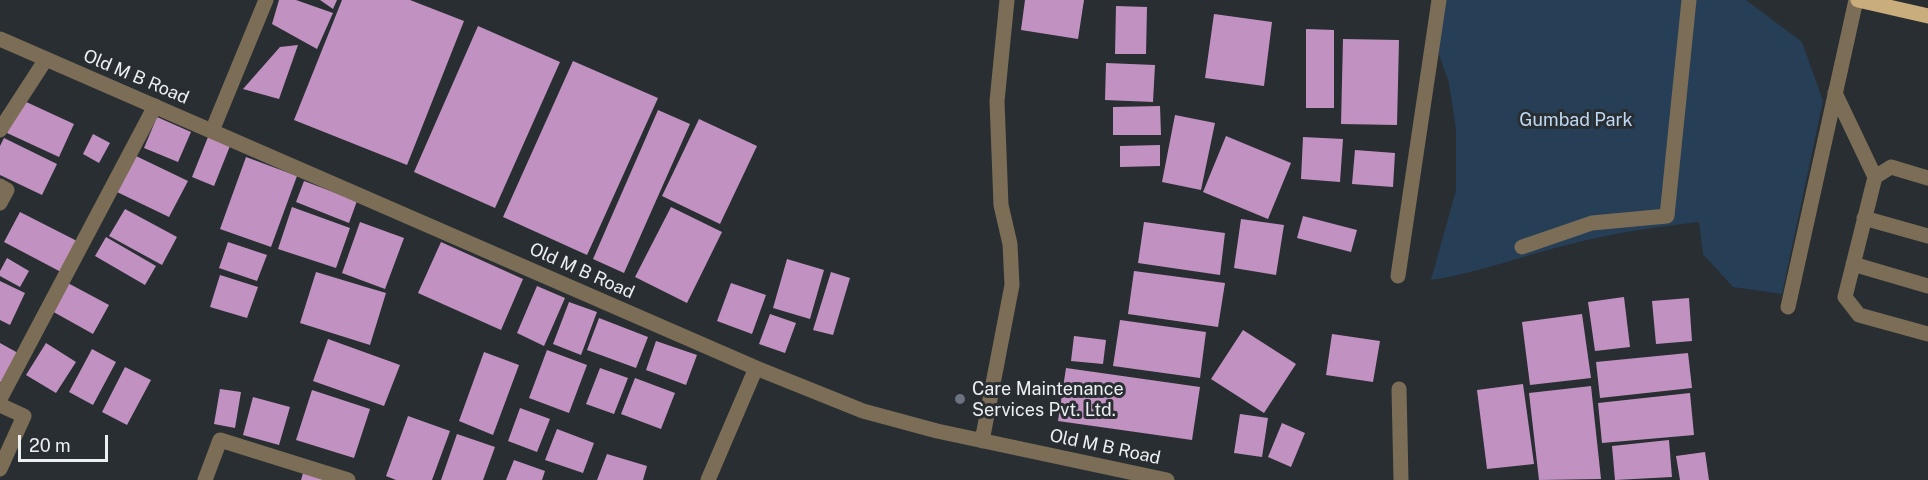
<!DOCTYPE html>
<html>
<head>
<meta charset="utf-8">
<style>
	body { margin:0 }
	#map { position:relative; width:1928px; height:480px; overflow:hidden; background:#292e32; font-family:"Public Sans",sans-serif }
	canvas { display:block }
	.scale { position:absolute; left:18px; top:435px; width:90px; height:27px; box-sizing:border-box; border:3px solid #edf0f3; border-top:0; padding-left:8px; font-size:18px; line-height:21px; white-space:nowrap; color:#edf0f3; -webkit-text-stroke:4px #292e32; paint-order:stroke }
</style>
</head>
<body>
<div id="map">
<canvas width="1928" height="480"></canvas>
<div class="scale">20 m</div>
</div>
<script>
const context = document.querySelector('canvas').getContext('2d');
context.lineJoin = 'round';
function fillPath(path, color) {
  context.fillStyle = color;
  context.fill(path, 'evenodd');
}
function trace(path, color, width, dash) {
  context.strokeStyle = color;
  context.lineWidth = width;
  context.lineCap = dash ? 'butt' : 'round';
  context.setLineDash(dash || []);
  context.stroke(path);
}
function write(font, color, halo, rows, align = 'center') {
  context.font = font + ' "Public Sans",sans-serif';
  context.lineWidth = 6;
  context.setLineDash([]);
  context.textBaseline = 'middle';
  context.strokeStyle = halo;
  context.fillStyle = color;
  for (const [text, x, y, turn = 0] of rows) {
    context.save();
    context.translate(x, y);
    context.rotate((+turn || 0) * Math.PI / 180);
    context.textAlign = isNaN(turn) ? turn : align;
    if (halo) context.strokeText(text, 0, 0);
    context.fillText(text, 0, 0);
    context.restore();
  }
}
const green = new Path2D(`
	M1439 0H1746L1802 42 1823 101 1782 294 1733 287 1703 254 1699 222C1655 227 1613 233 1571 244 1524 255 1479 273 1431 280L1456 190V130L1449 83 1437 49Z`);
const building = new Path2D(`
	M279 0H296L333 13 317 49 272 24Z
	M320 0H337L333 9Z
	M342 0H410L464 21 407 165 294 120Z
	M1025 0H1084L1078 39 1021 30Z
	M1116 6 1147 7 1146 54H1115Z
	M1214 14 1272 22 1264 86 1205 78Z
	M478 26 560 62 495 208 414 172Z
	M1306 29 1334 30V108H1306Z
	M1343 39 1399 40 1397 125 1341 124Z
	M298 45 279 99 243 89 280 47Z
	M573 61 658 98 587 255 503 217Z
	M1106 63 1155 65 1153 102 1105 100Z
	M22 100 74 124 59 157 7 133Z
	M1160 106 1161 135H1113V107Z
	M658 110 690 124 624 273 593 259Z
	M1175 115 1215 123 1201 190 1162 182Z
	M157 117 191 132 178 162 144 148Z
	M699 119 757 146 720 224 662 196Z
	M93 134 110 143 99 163 83 154Z
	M1226 136 1291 163 1268 219 1203 192Z
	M208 137 230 146 214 186 192 177Z
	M1303 137 1343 139 1340 182 1301 179Z
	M4 138 57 164 42 195 0 175V146Z
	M1160 145V166L1120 167V146Z
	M1355 150 1395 153 1393 187 1352 184Z
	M136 156 188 181 169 217 117 192Z
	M246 157 297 176 271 247 220 229Z
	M304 181 357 201 349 223 296 202Z
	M292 207 350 228 336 268 278 249Z
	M671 207 722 232 687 303 635 277Z
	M125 209 177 237 162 265 109 236Z
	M20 212 77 241 61 272 4 242Z
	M1303 216 1357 230 1351 252 1297 238Z
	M1241 219 1284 225 1276 275 1234 268Z
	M360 222 404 238 385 289 342 273Z
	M1144 222 1225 233 1220 275 1138 263Z
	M106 237 156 266 145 285 95 256Z
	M228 242 267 255 257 281 219 268Z
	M441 242 523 279 501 330 418 293Z
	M7 258 29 271 20 287 0 276V271Z
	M787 259 824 270 810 319 773 308Z
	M1134 271 1225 283 1218 327 1128 314Z
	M316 272 386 293 370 345 300 323Z
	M831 272 850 278 833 335 813 330Z
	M220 275 258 287 247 318 210 307Z
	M0 281 25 293 10 325 0 320Z
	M66 282 109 305 93 334 50 310Z
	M731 283 766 295 752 334 717 321Z
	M537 286 565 298 544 346 517 333Z
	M1624 297 1630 347 1595 351 1588 302Z
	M1689 298 1692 341 1656 344 1652 301Z
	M569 302 597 312 581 355 553 344Z
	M770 314 796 323 785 353 759 344Z
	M1582 314 1591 378 1530 385 1522 322Z
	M599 318 648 337 636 368 587 350Z
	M1120 320 1206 332 1200 378 1113 366Z
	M1243 330 1296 364 1264 413 1211 379Z
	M1332 334 1380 341 1373 382 1326 375Z
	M1074 336 1106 340 1103 364 1071 361Z
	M328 339 400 365 384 406 313 381Z
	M656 341 697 355 686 385 646 370Z
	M0 343 18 353 2 382H0Z
	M46 343 76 362 56 393 26 375Z
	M92 349 116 362 93 405 69 392Z
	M547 350 587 365 569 413 529 398Z
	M484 352 519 365 493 435 459 421Z
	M1688 353 1692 388 1600 398 1596 362Z
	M125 367 151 380 127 425 102 412Z
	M600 368 628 378 614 414 586 404Z
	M1066 368 1200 387 1192 440 1058 421Z
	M635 378 675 393 661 429 621 414Z
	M1523 384 1534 464 1487 469 1477 390Z
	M1591 386 1601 479 1539 480 1529 393Z
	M220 389 241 392 235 428 214 424Z
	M312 390 370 409 354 458 296 440Z
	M1690 393 1694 435 1602 443 1598 403Z
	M253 397 290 407 279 445 243 435Z
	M520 408 550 419 537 452 508 441Z
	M1240 414 1268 418 1262 457 1234 453Z
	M408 416 450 431 432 480H396L386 476Z
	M1282 423 1305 433 1291 467 1268 457Z
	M557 429 594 443 583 473 545 460Z
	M457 434 495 447 483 480H441Z
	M1669 440 1672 477 1615 480 1612 446Z
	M1705 452 1709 480H1680L1676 456Z
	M607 454 647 466 643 480H597Z
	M514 460 545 471 542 480H506Z
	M304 470 329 480H301Z`);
const service = new Path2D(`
	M1835 93 1875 177
	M0 130 46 59
	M212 131 266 0
	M1928 178 1891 167 1875 177 1845 297 1859 315 1928 334
	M0 186 7 190 0 203
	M1864 218 1928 236
	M1853 264 1928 286
	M0 399 155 106
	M0 405 24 416 0 469`);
const minor = new Path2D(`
	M0 39 756 368 863 411 937 431 1167 480
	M1522 247 1592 223 1667 216 1689 0
	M1398 276 1439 0
	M1788 307 1856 0
	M1399 389 1401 480
	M982 441 1012 285 1010 244 1001 205 997 101 1007 0
	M205 480 220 440 348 480
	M708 480 756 368`);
const primary = new Path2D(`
	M1858 0 1928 16`);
const markers = [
	[960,399,6,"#6b7280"]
];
const streetNames = [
	["Old M B Road",136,77,23],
	["Old M B Road",582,271,24],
	["Old M B Road",1105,447,12]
];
const parkNames = [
	["Gumbad Park",1576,120]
];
const poiNames = [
	["Care Maintenance",972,389],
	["Services Pvt. Ltd.",972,410]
];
fillPath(green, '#263e56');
fillPath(building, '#c192c1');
trace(service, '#7b6d56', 15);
trace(minor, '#7b6d56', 15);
trace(primary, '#caad7c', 15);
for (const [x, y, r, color] of markers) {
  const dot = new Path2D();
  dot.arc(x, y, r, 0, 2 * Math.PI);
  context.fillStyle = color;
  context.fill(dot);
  trace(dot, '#292e32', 2);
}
write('18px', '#edf0f3', '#292e32', streetNames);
write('18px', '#bfd9f4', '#292e32', parkNames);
write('18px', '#edf0f3', '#292e32', poiNames, 'left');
</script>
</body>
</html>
